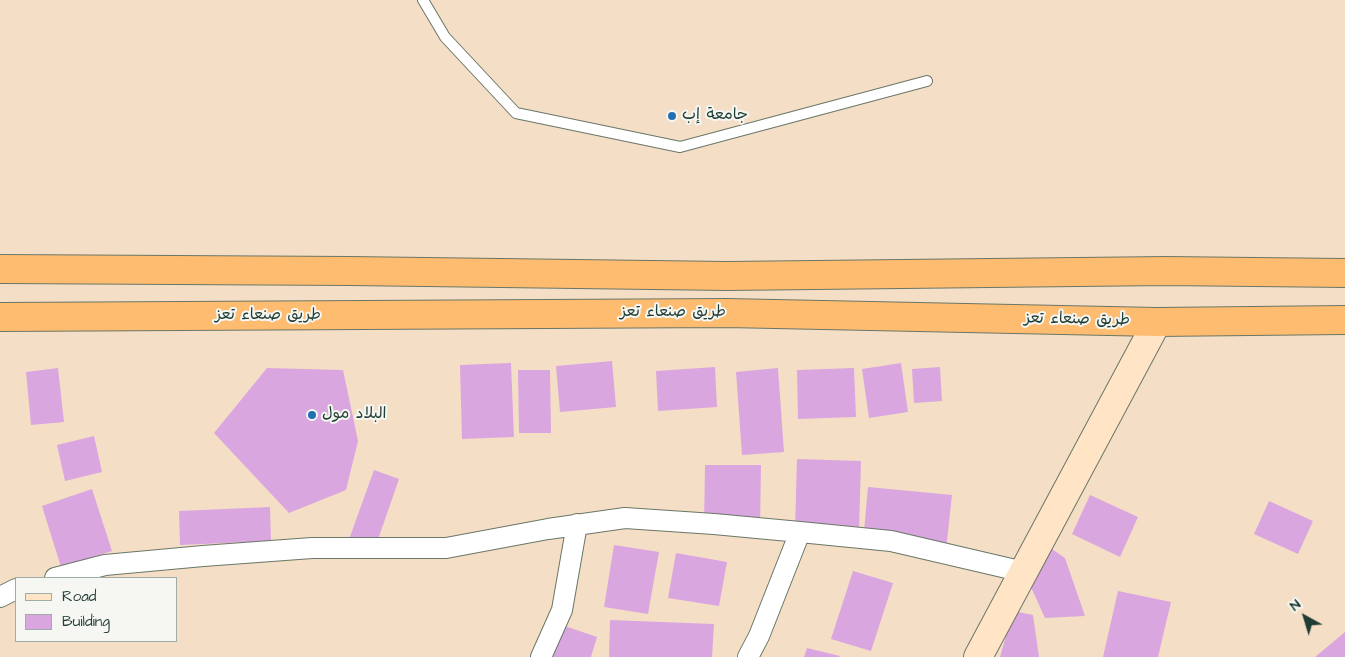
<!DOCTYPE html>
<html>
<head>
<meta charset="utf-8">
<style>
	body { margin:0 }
	#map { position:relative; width:1345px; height:657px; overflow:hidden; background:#f4dfc6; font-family:"Architects Daughter",sans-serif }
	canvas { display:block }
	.legend { position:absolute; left:15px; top:577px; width:162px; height:65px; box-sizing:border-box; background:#f6f6f2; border:1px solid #a0aca6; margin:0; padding:6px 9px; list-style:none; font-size:15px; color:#1f3d34 }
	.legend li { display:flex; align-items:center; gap:10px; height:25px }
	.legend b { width:25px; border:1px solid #a0aca6 }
	.north { position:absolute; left:1280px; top:592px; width:50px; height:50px; -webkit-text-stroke:4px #f6f6f2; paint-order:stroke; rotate:321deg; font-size:14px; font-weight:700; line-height:20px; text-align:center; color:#1f3d34 }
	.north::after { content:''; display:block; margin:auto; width:18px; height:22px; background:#1f3d34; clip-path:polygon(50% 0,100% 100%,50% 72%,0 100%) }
</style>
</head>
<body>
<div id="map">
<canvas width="1345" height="657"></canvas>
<ul class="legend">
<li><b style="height:6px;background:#ffe4c6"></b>Road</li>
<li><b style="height:14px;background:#daa6df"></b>Building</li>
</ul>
<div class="north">N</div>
</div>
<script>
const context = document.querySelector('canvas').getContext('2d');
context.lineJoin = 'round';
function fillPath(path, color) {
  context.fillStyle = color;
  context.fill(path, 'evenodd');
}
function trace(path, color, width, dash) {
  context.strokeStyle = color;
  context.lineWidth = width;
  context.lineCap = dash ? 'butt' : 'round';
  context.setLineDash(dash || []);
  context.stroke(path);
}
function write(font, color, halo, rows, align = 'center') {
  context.font = font + ' "Architects Daughter","Playpen Sans Arabic",sans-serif';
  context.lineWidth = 4;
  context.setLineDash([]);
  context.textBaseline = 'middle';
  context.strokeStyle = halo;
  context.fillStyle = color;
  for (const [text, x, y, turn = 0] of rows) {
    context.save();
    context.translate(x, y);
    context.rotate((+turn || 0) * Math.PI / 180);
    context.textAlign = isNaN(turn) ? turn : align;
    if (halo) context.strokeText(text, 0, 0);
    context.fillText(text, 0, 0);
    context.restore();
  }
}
const building = new Path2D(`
	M612 361 616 407 560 412 556 366Z
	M511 363 514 437 462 439 460 365Z
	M901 363 908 412 869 418 862 369Z
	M715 367 717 407 658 411 656 371Z
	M940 367 942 401 914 403 912 369Z
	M58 368 64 422 31 425 26 372Z
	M267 368 343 370 358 441 346 490 289 513 214 433Z
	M778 368 784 452 742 455 736 372Z
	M854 368 856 417 798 419 797 370Z
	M518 370H550L551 433H519Z
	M94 436 102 472 65 481 57 445Z
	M797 459 861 461 859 531 795 529Z
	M705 465H761L760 527 704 526Z
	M374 470 399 479 374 551 348 542Z
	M868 487 952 495 946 550 863 542Z
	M92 489 112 551 61 567 42 506Z
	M1090 495 1138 517 1120 557 1072 534Z
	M1269 501 1313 521 1298 554 1254 534Z
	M270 507 271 541 180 545 179 511Z
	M1043 543 1065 558 1085 616 1045 618 1031 587Z
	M614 545 659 552 648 614 604 607Z
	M676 553 727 562 719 606 668 598Z
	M853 571 893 583 871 651 831 639Z
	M1118 591 1171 602 1158 657H1103Z
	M1013 611 1033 615 1039 657H1000Z
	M610 620 714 624 712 657H609Z
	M559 624 597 637 591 657H548Z
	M1345 632V657H1315Z
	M807 648 840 656 839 657H804Z`);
const lane = new Path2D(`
	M423 0 445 37 516 113 680 147 927 81`);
const street = new Path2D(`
	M55 578 105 565 203 556 312 548H446L548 529 625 518 714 524 800 532
	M0 597 16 589
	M541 657 562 610 577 524
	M748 657 759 636 800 532 891 541 1024 572`);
const secondary = new Path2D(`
	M978 657 1157 322`);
const highway = new Path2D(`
	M0 269 350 271 727 276 1166 271 1345 273
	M0 317 727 313 1157 322 1345 320`);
const markers = [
	[672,116,5,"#1f6fb2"],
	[312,415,5,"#1f6fb2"]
];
const poiNames = [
	["جامعة إب",682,116],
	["البلاد مول",322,415]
];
const streetNames = [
	["طريق صنعاء تعز",673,313],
	["طريق صنعاء تعز",268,316],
	["طريق صنعاء تعز",1077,320,1]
];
fillPath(building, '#daa6df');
trace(lane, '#6a7667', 12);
trace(street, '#6a7667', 22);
trace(secondary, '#6a7667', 30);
trace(highway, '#6a7667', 30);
trace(lane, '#fff', 10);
trace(street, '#fff', 20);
trace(secondary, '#ffe4c6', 28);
trace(highway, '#febc70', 28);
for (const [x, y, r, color] of markers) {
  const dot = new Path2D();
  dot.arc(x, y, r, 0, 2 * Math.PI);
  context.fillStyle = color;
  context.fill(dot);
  trace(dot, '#f6f6f2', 2);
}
write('16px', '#1f3d34', '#f6f6f2', poiNames, 'left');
write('16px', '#1f3d34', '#f6f6f2', streetNames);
</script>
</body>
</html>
